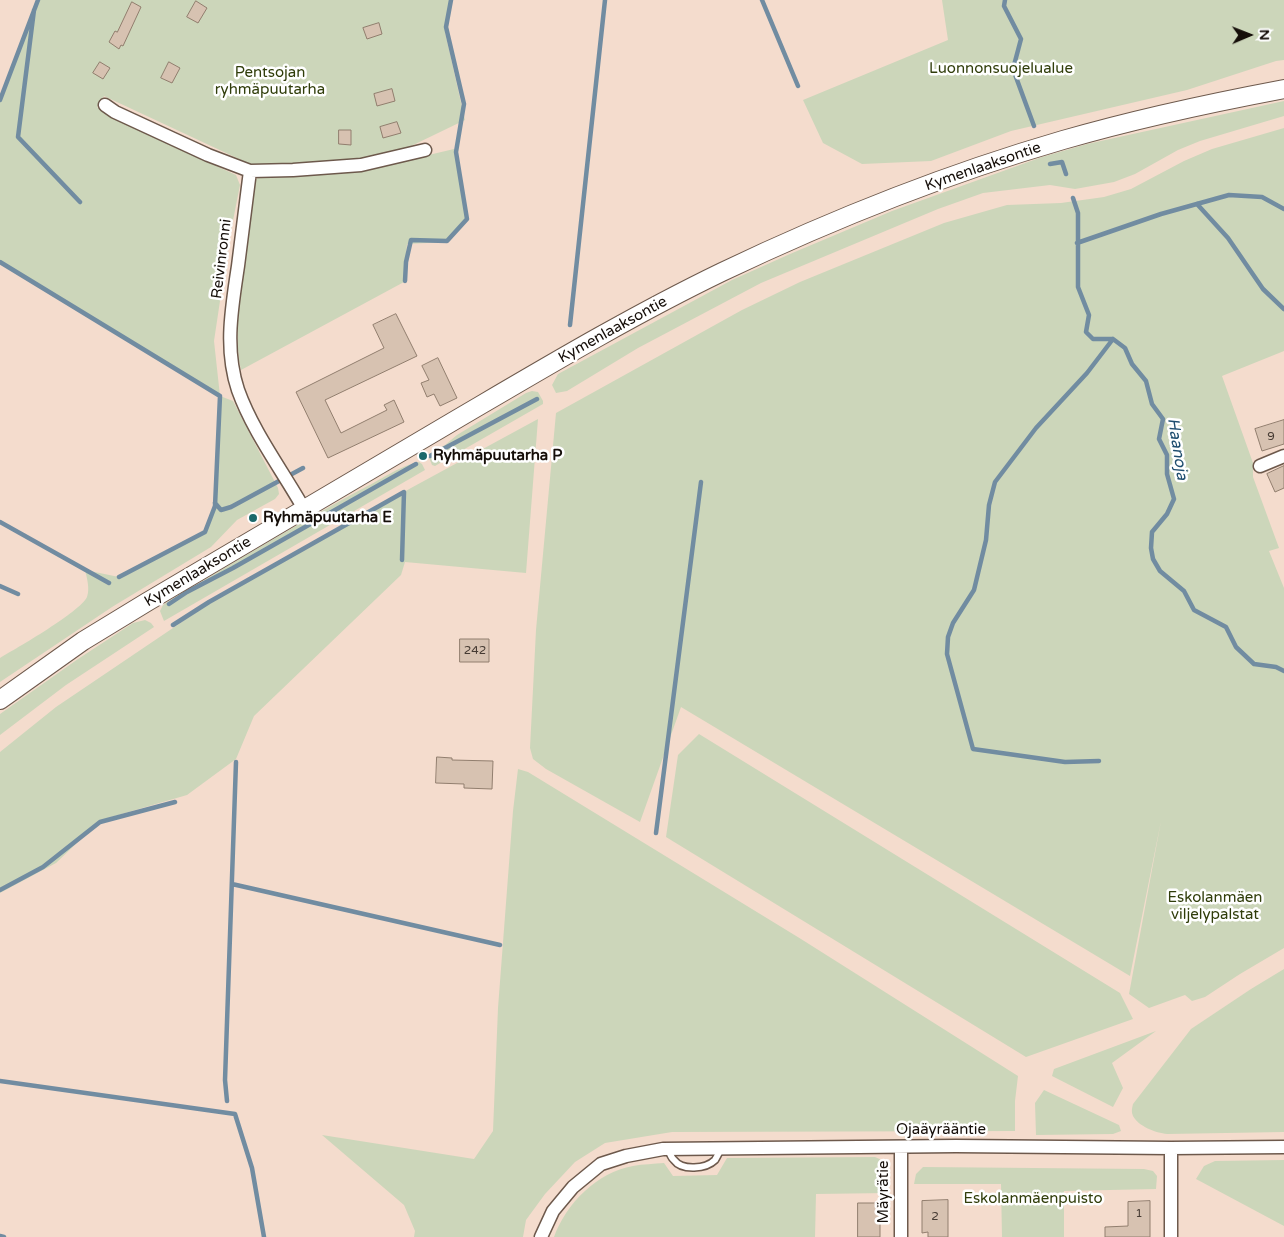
<!DOCTYPE html>
<html>
<head>
<meta charset="utf-8">
<style>
	body { margin:0 }
	#map { position:relative; width:1284px; height:1237px; overflow:hidden; background:#f4dccd; font-family:"Varela Round",sans-serif }
	canvas { display:block }
	.north { position:absolute; left:1224px; top:10px; width:50px; height:50px; -webkit-text-stroke:4px #fff; paint-order:stroke; rotate:89deg; font-size:14px; font-weight:700; line-height:20px; text-align:center; color:#150e09 }
	.north::after { content:''; display:block; margin:auto; width:18px; height:22px; background:#150e09; clip-path:polygon(50% 0,100% 100%,50% 72%,0 100%) }
</style>
</head>
<body>
<div id="map">
<canvas width="1284" height="1237"></canvas>
<div class="north">N</div>
</div>
<script>
const context = document.querySelector('canvas').getContext('2d');
context.lineJoin = 'round';
function fillPath(path, color) {
  context.fillStyle = color;
  context.fill(path, 'evenodd');
}
function trace(path, color, width, dash) {
  context.strokeStyle = color;
  context.lineWidth = width;
  context.lineCap = dash ? 'butt' : 'round';
  context.setLineDash(dash || []);
  context.stroke(path);
}
function write(font, color, halo, rows, align = 'center') {
  context.font = font + ' "Varela Round",sans-serif';
  context.lineWidth = 5;
  context.setLineDash([]);
  context.textBaseline = 'middle';
  context.strokeStyle = halo;
  context.fillStyle = color;
  for (const [text, x, y, turn = 0] of rows) {
    context.save();
    context.translate(x, y);
    context.rotate((+turn || 0) * Math.PI / 180);
    context.textAlign = isNaN(turn) ? turn : align;
    if (halo) context.strokeText(text, 0, 0);
    context.fillText(text, 0, 0);
    context.restore();
  }
}
const green = new Path2D(`
	M39 0H451L445 32 465 120 407 148 357 160 254 166 104 96 97 107 119 121 236 175 240 185 229 241 214 341 220 396 233 401 278 488 279 494 275 499 237 520 211 547 112 607 0 682V658C17 648 80 612 87 597 90 589 87 578 85 570L119 577 204 532 215 506 220 396 0 262V99Z
	M942 0H1284V60L1276 61 1187 90 1011 131 931 161 862 164 823 143 803 100 948 40Z
	M1284 101V116L1200 141 1178 150 1135 174 1114 182 1075 189 1050 185 983 193 938 209 761 283 638 348 567 391 556 393 552 385 558 374 732 280 790 254 892 211 1042 157 1087 144Z
	M1284 128V351L1222 376 1253 463V477L1279 548 1269 551 1284 588V948L1240 974 1205 997 1192 1001 1185 995 1149 1008 1129 994 1161 821 1130 976 681 707 640 822 546 769 533 759 530 748 536 630 556 413 742 310 800 282 944 223 1007 205 1061 203 1104 197 1131 189 1184 161 1212 149Z
	M454 149 466 218 447 242 407 244 404 282 241 370C232 328 243 287 247 245 249 226 247 206 252 187 253 183 257 179 260 175L365 170Z
	M532 391 538 392 543 401V404L435 466 432 465 428 455 445 445 457 435 526 393Z
	M538 419 526 573 405 562 401 575 254 716 236 759 187 795 101 820 56 863 0 893V752L56 707 210 603 411 488Z
	M419 462 422 464 425 470 164 621 160 611 163 605 169 601C232 564 295 525 360 490 377 482 401 465 419 462Z
	M145 620 151 623 154 627 66 685 0 735V714L78 659 133 623Z
	M699 734 1120 993 1133 1019 1026 1057 666 837 678 755Z
	M518 769 528 772 801 939 1018 1076 1015 1101V1131L672 1132 605 1143 575 1162 545 1194 526 1220 523 1237H414L415 1231 404 1205 322 1135 474 1159 493 1131 498 1008 513 811Z
	M1284 969V1132L1167 1134C1156 1133 1138 1126 1133 1116 1131 1112 1132 1108 1133 1104L1191 1029 1251 989Z
	M1156 1031 1112 1063 1123 1088 1113 1107 1052 1076 1054 1069Z
	M1044 1090 1119 1125 1121 1131 1113 1134 1036 1135 1035 1103Z
	M875 1157 884 1161 888 1172V1193L816 1194 815 1237H554C566 1204 597 1172 633 1166 643 1164 654 1164 664 1163L673 1176 717 1175 727 1158Z
	M1284 1160V1226L1196 1179 1204 1166 1215 1161Z
	M923 1167 1144 1169 1153 1171 1157 1176 1156 1189 1064 1191V1237H1002L1001 1184H914L916 1174Z`);
const stream = new Path2D(`
	M762 0 798 86
	M1005 0 1004 6 1021 39 1013 69 1034 126
	M34 10 18 137 80 202
	M0 100 38 0
	M1050 164 1062 162 1066 174
	M1073 198 1078 213V287L1089 315 1086 332 1093 339H1113L1125 348 1132 364 1146 381 1152 404 1163 419 1159 439 1167 455V474L1174 499 1167 514 1152 532 1151 548 1153 559 1160 571 1184 591 1194 610 1226 627 1236 647 1254 664 1276 667 1284 671
	M1197 204 1228 238 1263 289 1284 309
	M1077 243 1161 214 1229 195 1262 197 1284 209
	M0 262 220 396 215 506 205 532 119 577
	M405 281 406 262 411 240 447 241 467 219 456 152 464 104 446 27 451 0
	M570 325 605 0
	M430 456 537 399
	M215 503 221 510 231 507 303 468
	M0 522 109 583
	M0 586 18 594
	M169 604 187 592 233 568 416 464
	M173 625 209 602 404 492 402 560
	M1099 761 1065 762 973 749 947 654 948 637 953 623 974 590 986 540 989 505 995 482 1036 428 1087 373 1113 339
	M656 833 701 482
	M232 884 500 945
	M0 890 43 867 100 822 175 802
	M0 1081 235 1114 252 1168 264 1237
	M227 1101 225 1080 236 762
	M0 1236 4 1237`);
const building = new Path2D(`
	M196 1 207 8 198 23 187 17Z
	M132 2 141 7 123 46 121 45 119 49 109 42 115 31 117 32Z
	M379 23 382 34 367 39 363 28Z
	M100 62 110 68 103 79 93 73Z
	M169 62 180 68 172 83 161 78Z
	M392 89 395 101 377 106 374 94Z
	M397 122 401 133 383 138 380 127Z
	M339 130H351V145L339 144Z
	M396 314 417 356 325 400 341 433 387 410 384 405 394 400 404 422 328 458 296 392 384 348 373 325Z
	M438 358 457 398 440 406 434 394 427 397 421 383 429 380 422 366Z
	M1284 420V444L1262 451 1255 429Z
	M1284 466V488L1275 492 1267 474Z
	M460 639H489V662H460Z
	M437 757 452 758V760L493 761 492 789 464 788V784L436 783Z
	M948 1200V1237H928V1232L922 1233V1201Z
	M1150 1201V1237H1105V1227L1128 1226V1202Z
	M858 1203H880V1237H858Z`);
const service = new Path2D(`
	M668 1150C670 1153 671 1158 674 1160 682 1171 706 1169 715 1160 717 1157 719 1152 721 1149`);
const minor = new Path2D(`
	M105 105 115 112 208 155 250 171
	M1260 466 1284 456
	M304 509C282 470 253 432 238 390 224 348 232 307 238 266 242 234 246 203 250 171L293 170 361 165 425 150
	M541 1237 553 1211 573 1187 601 1164 626 1156 663 1149 956 1146 1171 1148 1284 1147
	M901 1237V1147
	M1171 1237V1148`);
const secondary = new Path2D(`
	M0 700 83 641 147 602C250 541 354 480 457 419 544 368 631 316 722 272 831 220 946 174 1063 140 1135 119 1210 103 1284 89`);
const markers = [
	[423,456,5,"#1b686b"],
	[253,518,5,"#1b686b"]
];
const numberNames = [
	["9",1271,437],
	["242",475,651],
	["1",1139,1214],
	["2",935,1217]
];
const parkNames = [
	["Luonnonsuojelualue",1001,69],
	["Pentsojan",270,73],
	["ryhmäpuutarha",270,90],
	["Eskolanmäen",1215,898],
	["viljelypalstat",1215,915],
	["Eskolanmäenpuisto",1033,1199]
];
const streetNames = [
	["Kymenlaaksontie",983,167,-19],
	["Reivinronni",222,259,-83],
	["Kymenlaaksontie",613,330,-29],
	["Kymenlaaksontie",198,572,-31],
	["Ojaäyrääntie",941,1130],
	["Mäyrätie",884,1192,-90]
];
const poiNames = [
	["Ryhmäpuutarha P",433,456],
	["Ryhmäpuutarha E",263,518]
];
const waterNames = [
	["Haanoja",1177,449,81]
];
fillPath(green, '#ccd6ba');
trace(stream, '#718ca1', 4.5);
fillPath(building, '#d7c2b1');
trace(building, '#917e6e', 1);
trace(service, '#6d594c', 9);
trace(minor, '#6d594c', 15);
trace(secondary, '#6d594c', 20);
trace(service, '#fff', 6);
trace(minor, '#fff', 12);
trace(secondary, '#fff', 18);
for (const [x, y, r, color] of markers) {
  const dot = new Path2D();
  dot.arc(x, y, r, 0, 2 * Math.PI);
  context.fillStyle = color;
  context.fill(dot);
  trace(dot, '#fff', 2);
}
write('12px', '#463b33', null, numberNames);
write('15px', '#303d0a', '#fff', parkNames);
write('15px', '#150e09', '#fff', streetNames);
write('bold 15px', '#150e09', '#fff', poiNames, 'left');
write('italic 16px', '#204e6f', '#fff', waterNames);
</script>
</body>
</html>
